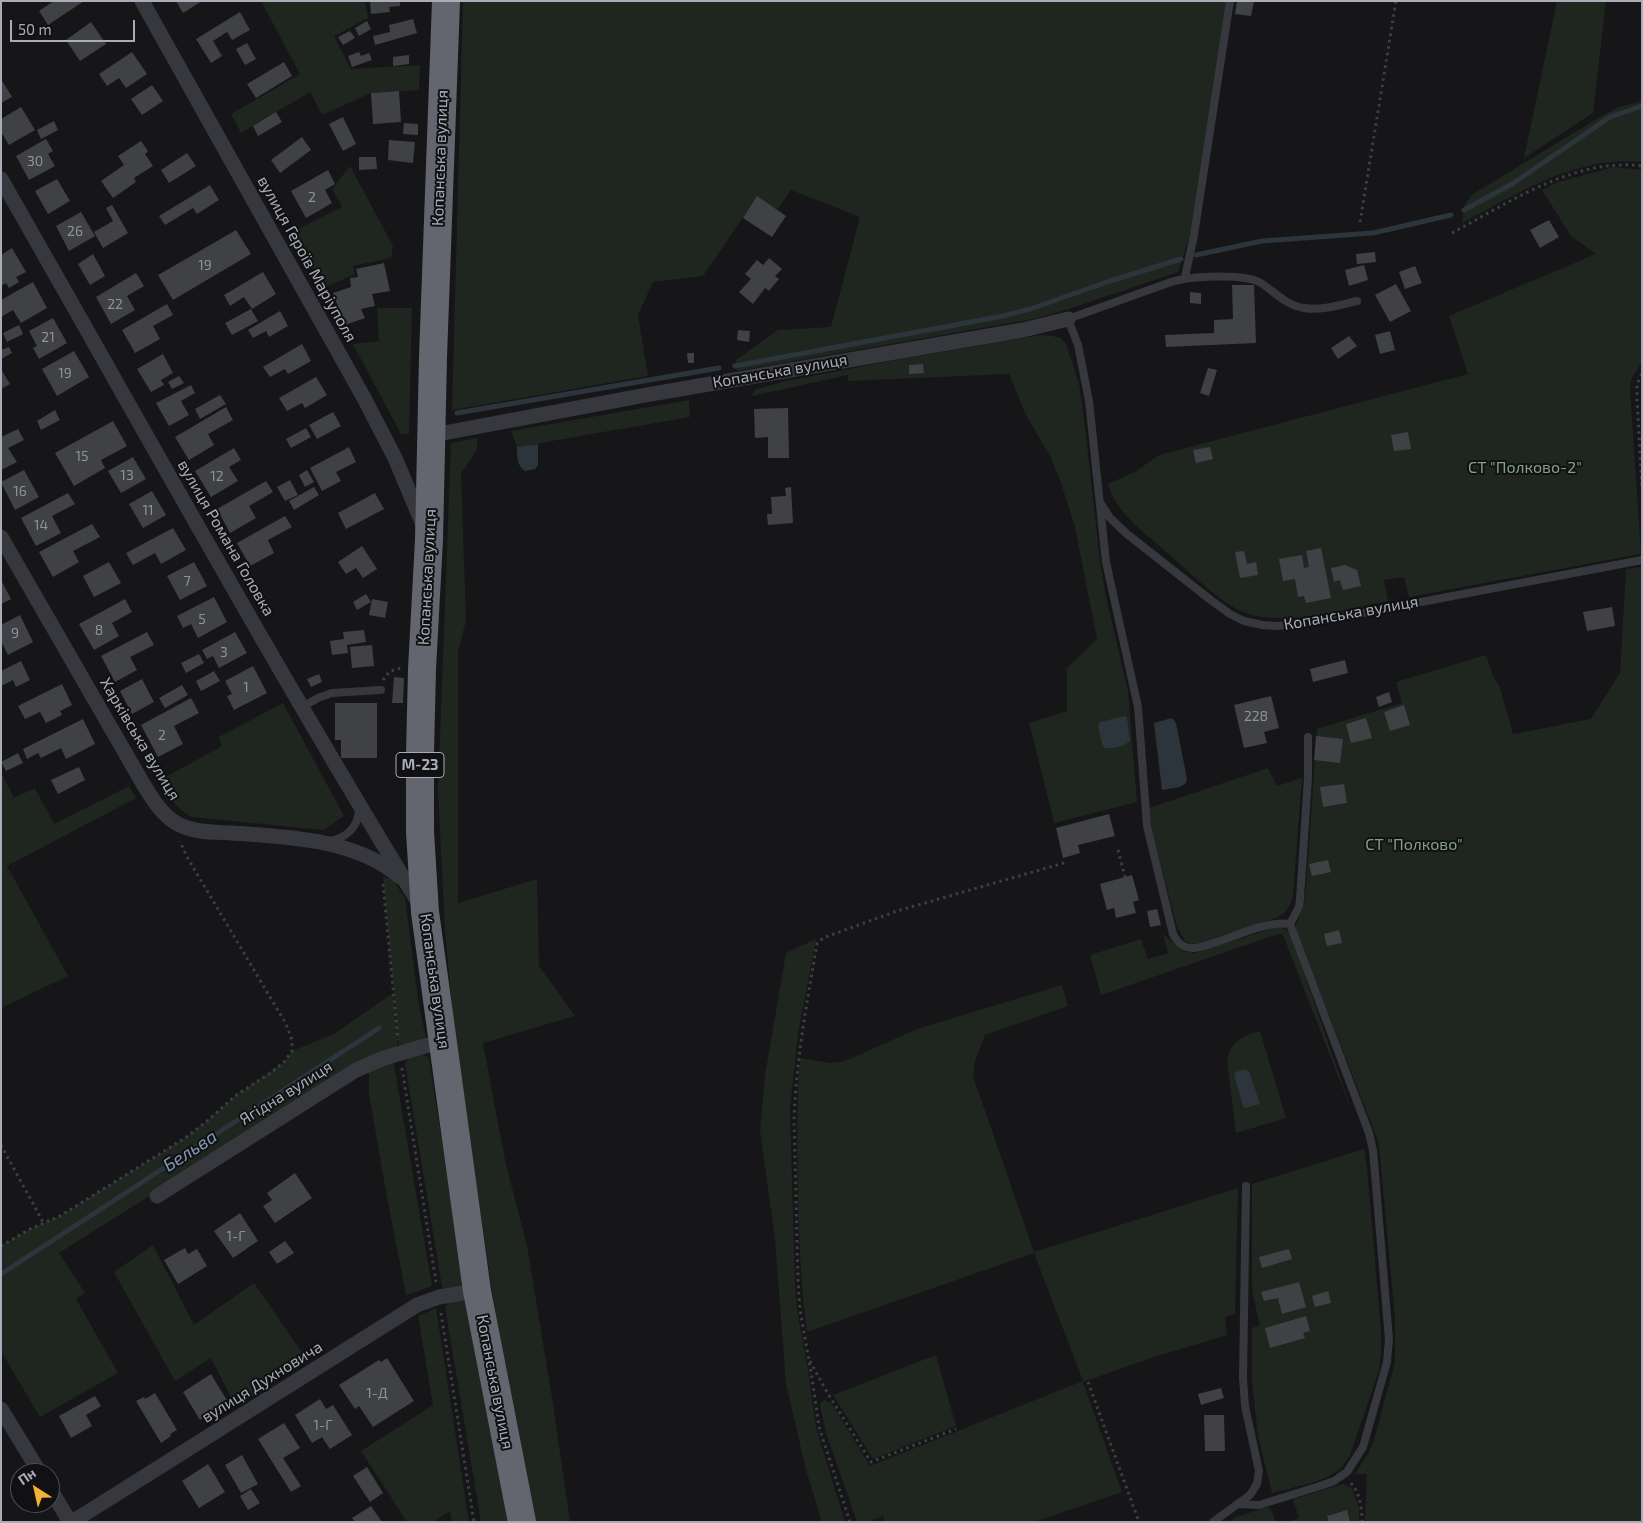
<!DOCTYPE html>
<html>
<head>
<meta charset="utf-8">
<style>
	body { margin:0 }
	#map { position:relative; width:1643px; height:1523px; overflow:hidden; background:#161618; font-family:"Exo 2",sans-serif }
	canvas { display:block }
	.frame { position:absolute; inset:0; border:2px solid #a8adb8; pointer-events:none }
	.north { position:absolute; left:10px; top:1463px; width:50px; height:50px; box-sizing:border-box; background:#111113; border:1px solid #4d4f55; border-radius:50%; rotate:325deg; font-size:14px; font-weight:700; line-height:20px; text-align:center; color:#a8adb8 }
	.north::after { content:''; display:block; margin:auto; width:18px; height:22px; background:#f2b134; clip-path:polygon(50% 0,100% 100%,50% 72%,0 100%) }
	.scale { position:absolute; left:10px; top:20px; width:125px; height:22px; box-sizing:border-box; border:2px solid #a8adb8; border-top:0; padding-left:6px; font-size:15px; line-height:18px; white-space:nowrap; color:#a8adb8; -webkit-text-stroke:4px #111113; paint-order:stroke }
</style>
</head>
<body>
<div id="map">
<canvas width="1643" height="1523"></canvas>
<div class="frame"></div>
<div class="north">Пн</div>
<div class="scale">50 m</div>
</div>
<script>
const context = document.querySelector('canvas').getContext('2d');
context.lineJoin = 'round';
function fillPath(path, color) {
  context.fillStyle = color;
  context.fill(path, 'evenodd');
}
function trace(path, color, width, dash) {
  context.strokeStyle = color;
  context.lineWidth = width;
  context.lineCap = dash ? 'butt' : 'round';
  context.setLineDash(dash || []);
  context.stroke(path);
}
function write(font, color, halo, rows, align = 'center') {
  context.font = font + ' "Exo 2",sans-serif';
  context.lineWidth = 4;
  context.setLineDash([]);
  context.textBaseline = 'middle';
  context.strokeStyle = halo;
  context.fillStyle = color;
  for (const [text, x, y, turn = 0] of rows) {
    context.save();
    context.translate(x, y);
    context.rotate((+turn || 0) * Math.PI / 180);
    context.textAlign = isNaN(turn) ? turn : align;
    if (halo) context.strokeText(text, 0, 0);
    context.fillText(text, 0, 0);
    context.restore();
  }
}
const green = new Path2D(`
	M261 1H365L368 18 334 36 351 69 420 65 419 90 371 93 322 115 310 92 241 133 231 114 300 74Z
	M463 1H1227L1190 235 1178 272 1069 309 1033 319 737 371 736 360 778 330 831 327 860 217 791 190 777 210 757 197 703 276 653 282 638 315 648 376 452 410Z
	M1557 1H1606L1593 113 1524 158Z
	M1642 101V162C1575 156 1519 193 1462 223L1465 204 1473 194 1600 117 1619 107Z
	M350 166 393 246 391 258 353 266 355 274 324 288 294 231 342 207 332 189Z
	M1614 167 1642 170V362L1632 378 1630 388 1641 554 1409 597 1404 577 1384 580 1388 601C1345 609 1275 631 1235 608 1209 593 1187 569 1164 550 1142 530 1117 514 1108 484L1135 472 1159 455 1468 374 1449 316 1596 254 1571 236 1542 190 1558 182Z
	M377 308H412L409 434H401L353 344 379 341Z
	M1041 335 1052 336 1061 338 1066 344 1079 383 1085 427 1100 561 1106 597 1128 691 1137 802 1054 823 1029 723 1067 711V668L1097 639 1075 527 1060 480 1051 458 1025 413 1009 374 848 381V375L752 396 754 390 757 389 786 381 901 359Z
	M689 400 690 417 517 447 511 431Z
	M477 438V450L461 473 466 621 458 651V903L537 879 539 966 575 1016 483 1043 506 1165 527 1245 553 1404 570 1522H535L499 1335 458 1069 445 932 438 790 451 443Z
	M1642 567V1522H1365L1367 1474H1355L1368 1454 1374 1440 1395 1362V1319L1380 1155 1378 1141 1295 927 1303 908 1306 889 1317 729 1402 703 1396 682 1486 655 1493 676 1499 685 1513 734 1591 719 1620 673 1626 569Z
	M283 703 344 816 324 830 192 817C175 809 169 794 160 780L222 746 219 737Z
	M1268 768 1277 786 1302 778 1293 895C1290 904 1288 912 1278 917L1200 943 1192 944 1185 941 1177 927 1152 831 1149 808Z
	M1 772 14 798 35 788 54 824 129 786 136 798 7 866 68 976 1 1008Z
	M383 876 393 880 405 898 419 1006 427 1042 399 1050Z
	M1277 927 1283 928 1290 933 1354 1117 1283 935 1278 934 1101 995 1090 955 1141 939 1148 959 1168 953 1163 934 1182 951 1194 953Z
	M816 939 798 1034 790 1108 795 1283 797 1310 808 1370 816 1428 845 1522H822L806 1470 786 1384 775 1239 760 1131 765 1075 786 953Z
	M1062 985 1068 1006 985 1035 975 1061 973 1076 1034 1252 1238 1188 1235 1314 1225 1317 1227 1335 1151 1358 1083 1382 1122 1492 1034 1522H885L883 1516 867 1522H857L826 1433 820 1405 822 1401 825 1400 832 1404 870 1466 1083 1381 1034 1253 807 1332C801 1288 799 1244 798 1199 797 1152 796 1105 800 1058L831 1063 845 1061 917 1029Z
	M393 993 398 1050 354 1067 59 1253 85 1293 76 1299 118 1373 40 1417 1 1351V1246L30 1229 60 1216 185 1138 206 1122 235 1096 284 1062 292 1051 334 1034Z
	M1260 1031 1286 1118 1236 1133 1227 1061C1231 1041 1241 1036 1260 1031Z
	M421 1054 426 1056 429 1059 464 1279C462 1289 452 1290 443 1292L405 1064 408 1058Z
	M393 1059 432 1286 406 1295 386 1192 369 1094V1067Z
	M1364 1149 1367 1168 1381 1331V1352L1379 1371 1350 1455C1346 1462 1341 1469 1334 1473 1320 1483 1290 1488 1272 1493L1258 1436 1252 1381V1328L1260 1325 1253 1296 1252 1283V1184Z
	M153 1245 194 1325 254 1283 308 1361 236 1407 211 1358 175 1381 114 1272Z
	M462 1300 465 1302 508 1522H481L445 1307 449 1302Z
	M436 1308 469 1522H452L450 1511 433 1522H407L361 1451 433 1405 418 1316Z
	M936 1355 956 1426 873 1459 833 1395Z
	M1343 1484 1352 1488 1359 1508V1522H1288L1299 1518 1293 1499Z
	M1267 1507 1271 1510 1276 1522H1228L1236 1517Z`);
const water = new Path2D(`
	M538 444V465L535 469 525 471C517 466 517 457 517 447Z
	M1125 716 1127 718 1130 741C1124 746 1113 749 1105 748L1102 744 1098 726 1100 722Z
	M1172 718 1176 723 1187 779 1186 783 1180 787 1162 790 1154 723Z
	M1245 1069 1249 1071 1260 1104 1245 1108 1243 1106 1234 1074 1236 1072Z`);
const stream = new Path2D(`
	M1464 210 1512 184 1610 117 1642 106
	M1196 255 1262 241 1373 233 1451 215
	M735 366 1003 316 1030 309 1110 281 1181 259
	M457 413 719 368
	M1 1274 379 1028`);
const building = new Path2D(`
	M54 1H84L48 25 39 11Z
	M176 1H202L183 13Z
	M370 1H400V6L389 7 390 12 371 14Z
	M1237 1H1254L1251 16 1235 14Z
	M240 12 250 30 232 40 227 32 213 41 222 56 211 63 196 39Z
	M413 19 417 33 375 45 373 36 390 32 389 25Z
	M367 21 371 29 359 36 355 28Z
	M91 22 106 44 80 61 66 40Z
	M350 31 355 38 343 45 338 37Z
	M247 43 256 59 245 65 236 49Z
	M132 52 147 74 126 88 119 78 107 86 99 74Z
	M359 52 361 56 369 53 372 60 352 67 348 56Z
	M409 55V64L393 66V57Z
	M284 62 292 76 256 98 247 84Z
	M1 79 12 97 1 103Z
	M152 85 163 101 142 115 131 99Z
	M399 91 401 122 373 124 371 93Z
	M21 107 35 130 9 145 1 132V119Z
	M276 112 282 122 258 136 253 126Z
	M343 117 356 144 343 151 329 124Z
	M54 121 58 130 41 139 37 130Z
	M404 123 418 124V135L403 134Z
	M302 137 311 150 280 173 271 160Z
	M46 139 53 151 48 154 55 166 29 180 16 156Z
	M389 140 415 142 413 163 388 160Z
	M141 141 148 151 145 154 153 166 134 178 136 182 113 198 101 181 124 165 118 156Z
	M187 153 196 166 169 183 161 170Z
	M359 157H376L377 169 359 170Z
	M328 170 335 184 325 190 332 203 306 218 291 191Z
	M57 179 70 201 48 214 35 191Z
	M210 185 219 200 197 214 193 208 165 225 159 216Z
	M757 196 786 216 772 237 743 218Z
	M112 205 128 233 103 248 94 232 113 221 106 208Z
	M81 212 95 236 69 251 56 226Z
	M1549 220 1559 237 1540 248 1530 230Z
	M236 230 251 254 173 300 158 275Z
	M12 248 26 272 16 277 19 282 9 288 6 283 1 286V255Z
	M1375 252 1376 262 1357 264 1356 254Z
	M93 254 105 276 90 285 78 264Z
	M769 258 782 269 775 276 779 279 769 291 765 288 753 304 739 292 751 279 745 274 757 260 763 265Z
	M384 263 390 291 372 294 375 306 361 309 365 318 345 325 333 293 351 287 350 278 358 277 356 269Z
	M1364 265 1368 280 1349 286 1345 270Z
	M1415 266 1422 283 1405 289 1399 272Z
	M263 272 276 294 252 309 244 297 230 306 224 295Z
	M136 273 144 286 127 296 135 310 111 324 96 297Z
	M33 282 47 308 21 323 13 310 1 317V300Z
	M1396 284 1411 311 1390 322 1375 295Z
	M1232 285H1254L1256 343 1166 347 1165 335 1214 333V320L1233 319Z
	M1190 292 1201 293V304L1190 303Z
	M167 304 173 315 153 326 160 339 135 353 122 330Z
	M251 309 258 321 232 335 225 323Z
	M280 311 288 326 269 337 266 331 253 338 248 330Z
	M53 318 67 343 39 359 33 348 37 346 29 331Z
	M19 325 23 334 7 342 3 333Z
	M738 330 750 331 749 342 737 340Z
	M1390 331 1395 350 1380 354 1375 335Z
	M1349 336 1357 346 1338 359 1331 348Z
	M302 344 311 361 288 374 285 369 270 377 263 367Z
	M9 347 12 353 1 359V350Z
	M74 351 89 377 57 396 42 369Z
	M687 353H694V363H688Z
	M163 354 173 373 161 380 164 385 151 392 137 369Z
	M923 364 924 373 909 374V365Z
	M1208 368 1217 370 1209 396 1200 393Z
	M1 369 10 384 1 389Z
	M179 376 184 383 172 389 168 382Z
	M316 377 327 395 305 408 302 403 287 411 279 398Z
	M191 385 195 393 181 401 189 415 169 426 156 403Z
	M220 395 226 404 200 419 195 409Z
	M226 407 233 420 208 434 214 445 189 460 175 437Z
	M788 408 789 458H768V437L755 438 754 409Z
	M55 410 60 420 41 430 37 421Z
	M333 412 341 426 317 439 309 425Z
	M113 421 127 446 101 460 105 468 74 486 55 453Z
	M306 428 311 437 291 448 286 439Z
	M18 429 24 440 8 448 17 462 1 470V437Z
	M1408 432 1411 449 1394 451 1391 435Z
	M349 447 356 462 336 472 341 481 322 491 310 468Z
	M1210 447 1213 459 1196 463 1193 450Z
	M234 448 241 460 229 467 238 481 211 497 195 471Z
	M133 457 146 479 121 493 108 471Z
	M24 470 39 497 15 510 1 482Z
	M307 470 314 482 305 487 299 475Z
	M290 480 298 495 285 501 277 487Z
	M266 481 273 492 249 506 256 518 230 533 217 509Z
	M314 487 319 495 294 510 289 501Z
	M791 487 793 523 768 525 767 514H772L771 497 786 496 785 488Z
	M152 491 166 515 143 528 129 504Z
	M68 493 75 504 52 516 61 533 36 546 21 518Z
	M375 493 384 509 346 529 338 513Z
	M285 516 292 527 268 540 274 553 250 566 237 543Z
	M92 524 100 537 73 551 79 562 53 577 39 552Z
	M173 528 186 550 161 564 155 553 133 565 126 553Z
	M362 546 377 569 363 578 356 568 346 574 338 562Z
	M1321 548 1331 598 1306 603 1304 596 1298 597 1295 579 1283 581 1279 559 1302 555 1304 568 1309 567 1306 551Z
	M1244 551 1247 564 1256 562 1258 575 1240 578 1235 552Z
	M109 562 121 583 94 597 83 576Z
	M194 562 207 586 180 600 167 576Z
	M1345 565 1357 570 1361 586 1343 590 1340 580 1334 582 1331 568Z
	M1 580 11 599 1 604Z
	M366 594 371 602 357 610 353 602Z
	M214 597 227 622 198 638 191 624 183 628 177 616Z
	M125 599 132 612 112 623 119 636 94 650 79 624Z
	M372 599 388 602 385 618 369 615Z
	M1612 607 1615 626 1587 631 1583 612Z
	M20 615 33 642 8 655 1 641V625Z
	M364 630 366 642 347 645 348 653 332 655 330 641 344 639 343 632Z
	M147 632 154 645 130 657 137 670 115 682 101 656Z
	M235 632 247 653 219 668 213 656 207 659 202 650Z
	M372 645 374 666 352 668 350 647Z
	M199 654 204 663 186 673 181 663Z
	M1345 660 1348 673 1313 682 1310 669Z
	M21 661 30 680 16 687 13 680 1 686V671Z
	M253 666 267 693 234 710 227 696 232 694 225 681Z
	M214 671 220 681 201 691 196 681Z
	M319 674 322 682 311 687 307 679Z
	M394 677 404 678 403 703H392Z
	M142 679 154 702 132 714 120 691Z
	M62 684 72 705 60 711 62 715 46 723 40 712 25 719 18 706Z
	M182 685 188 695 165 708 159 698Z
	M1389 692 1392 702 1379 707 1376 697Z
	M1271 696 1279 728 1264 732 1267 743 1244 748 1234 705Z
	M191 698 199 713 174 726 183 744 158 757 141 725Z
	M335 703H377V758H341V740H335Z
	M1404 705 1410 725 1390 731 1384 712Z
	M1366 718 1372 738 1351 743 1346 724Z
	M83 719 95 744 66 759 61 748 41 758 38 753 27 759 23 749Z
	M1316 736 1343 739 1340 763 1314 760Z
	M18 753 23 763 6 771 1 762Z
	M79 767 85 780 58 794 51 780Z
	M1344 784 1347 803 1323 807 1320 787Z
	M1109 814 1115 836 1078 845 1080 853 1063 858 1056 828Z
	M1328 860 1331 872 1312 876 1309 864Z
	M1132 875 1139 900 1133 902 1136 913 1116 918 1114 908 1107 910 1100 884Z
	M1157 909 1161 925 1150 927 1147 911Z
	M1339 930 1342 943 1327 946 1324 934Z
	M295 1173 312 1198 275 1223 263 1206 272 1200 267 1193Z
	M240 1213 258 1241 233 1258 214 1231Z
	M285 1241 294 1253 277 1264 269 1252Z
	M185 1248 188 1254 197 1249 207 1266 178 1284 164 1260Z
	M1289 1249 1292 1259 1262 1268 1259 1257Z
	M1299 1282 1306 1307 1282 1314 1278 1298 1264 1301 1261 1292Z
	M1328 1291 1331 1303 1315 1307 1312 1296Z
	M1306 1316 1310 1331 1303 1333 1305 1338 1270 1348 1265 1328Z
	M387 1358 414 1401 373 1427 359 1406 355 1409 339 1385 379 1360 381 1362Z
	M211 1374 228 1402 200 1420 183 1392Z
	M1221 1388 1224 1398 1201 1405 1198 1394Z
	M155 1393 177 1430 170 1434 171 1436 161 1443 136 1401 144 1397 145 1399Z
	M95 1396 101 1406 86 1415 92 1426 71 1438 59 1416Z
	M320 1399 326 1409 333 1405 352 1435 330 1449 322 1437 312 1443 295 1415Z
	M1204 1415H1224L1225 1451H1205Z
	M284 1423 300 1448 283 1458 301 1486 291 1492 258 1439Z
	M242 1455 258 1484 241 1493 225 1465Z
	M208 1464 225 1492 199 1508 182 1481Z
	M367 1467 383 1493 370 1502 353 1476Z
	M251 1489 260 1503 248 1510 240 1496Z
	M371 1506 382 1522H355L352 1518Z
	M1347 1510 1350 1522H1329L1327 1516Z`);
const path = new Path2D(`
	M1360 222 1396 1
	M1452 233C1508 203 1576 157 1642 166
	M1642 374 1637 384V399L1642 489
	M383 680 390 671 402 668
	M1118 850 1125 877
	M383 884 398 1040
	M402 1068 436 1282
	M1 1145 43 1222
	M1 1246 30 1229 60 1216 185 1138 206 1122 235 1096 272 1072 284 1062 292 1051V1040L286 1024 187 857 180 841
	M441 1313 474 1522
	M810 1361 828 1394 871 1462 956 1429
	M1088 1382 1139 1522
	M1351 1483C1360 1493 1362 1509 1362 1522
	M850 1522 819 1427 812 1378 800 1310 798 1281 794 1120C796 1060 807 1002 817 944L823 938 897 911 1064 863`);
const lane = new Path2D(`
	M1185 277 1194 235 1230 1
	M1101 504 1110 518 1127 534 1212 601 1230 614 1244 621 1262 625 1279 626 1337 618 1642 560
	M302 707 318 698 332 693 381 690
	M329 841C345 839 359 827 359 809
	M1290 924C1262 920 1224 943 1195 948 1184 949 1178 944 1173 934L1147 826 1138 707 1106 562 1089 401 1078 345 1068 319 1171 282C1190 276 1244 273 1261 283 1275 292 1287 306 1304 308 1321 311 1340 305 1357 301
	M1239 1504 1259 1505 1323 1485 1334 1481 1347 1472 1363 1447 1387 1362 1389 1339 1373 1150 1369 1133 1290 924 1299 907 1300 899 1308 778V737
	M1213 1522 1250 1495 1257 1484 1259 1471 1245 1406 1243 1378 1246 1186`);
const street = new Path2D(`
	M142 1 364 398 395 458 424 527
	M1 179C140 422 274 667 420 905
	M433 435 646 395 1023 330 1068 319
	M1 537 142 782C151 797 161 814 176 823 193 833 214 832 232 833 288 837 356 839 400 877
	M157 1196 356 1070 384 1058 442 1041
	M1 1409 40 1473
	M50 1489 70 1522
	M72 1522 417 1305 439 1297 477 1291`);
const highway = new Path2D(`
	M446 1 433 357 429 540 422 669 420 753V832L425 912 477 1291 522 1522`);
const numberNames = [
	["30",35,161],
	["2",312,197],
	["26",75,231],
	["19",205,265],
	["22",115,304],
	["21",48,337],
	["19",65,373],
	["15",82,456],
	["13",127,475],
	["12",217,476],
	["16",20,491],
	["11",148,510],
	["14",41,525],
	["7",187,581],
	["5",202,619],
	["8",99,630],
	["9",15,633],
	["3",224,652],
	["1",246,687],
	["228",1256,716],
	["2",162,735],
	["1-Г",236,1236],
	["1-Д",377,1393],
	["1-Г",323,1425]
];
const shields = [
	[420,765,48]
];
const shieldNames = [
	["М-23",420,765]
];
const streetNames = [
	["Копанська вулиця",440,158,-88],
	["вулиця Героїв Маріуполя",307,259,61],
	["Копанська вулиця",780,371,-10],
	["вулиця Романа Головка",226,538,60],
	["Копанська вулиця",427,577,-87],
	["Копанська вулиця",1351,613,-10],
	["Харківська вулиця",140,739,59],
	["Копанська вулиця",435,981,82],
	["Ягідна вулиця",286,1093,-32],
	["вулиця Духновича",262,1382,-32],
	["Копанська вулиця",495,1382,79]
];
const parkNames = [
	["СТ \"Полково-2\"",1525,468],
	["СТ \"Полково\"",1414,845]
];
const waterNames = [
	["Бельва",190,1151,-33]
];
fillPath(green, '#1e261f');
fillPath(water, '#2c353c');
trace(stream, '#2c353c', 5);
fillPath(building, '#404145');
trace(path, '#3d3f44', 3, [2.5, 4]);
trace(lane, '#37383d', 8);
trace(street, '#37383d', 15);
trace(highway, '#63666e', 28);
write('14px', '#8e929b', null, numberNames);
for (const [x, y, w] of shields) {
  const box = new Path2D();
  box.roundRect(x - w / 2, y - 12.5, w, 25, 4);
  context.fillStyle = '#111113';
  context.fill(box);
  trace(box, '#a8adb8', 1);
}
write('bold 15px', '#a8adb8', null, shieldNames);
write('16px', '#a8adb8', '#111113', streetNames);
write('16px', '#7fa381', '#111113', parkNames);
write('italic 18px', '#7f9bb3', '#111113', waterNames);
</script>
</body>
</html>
